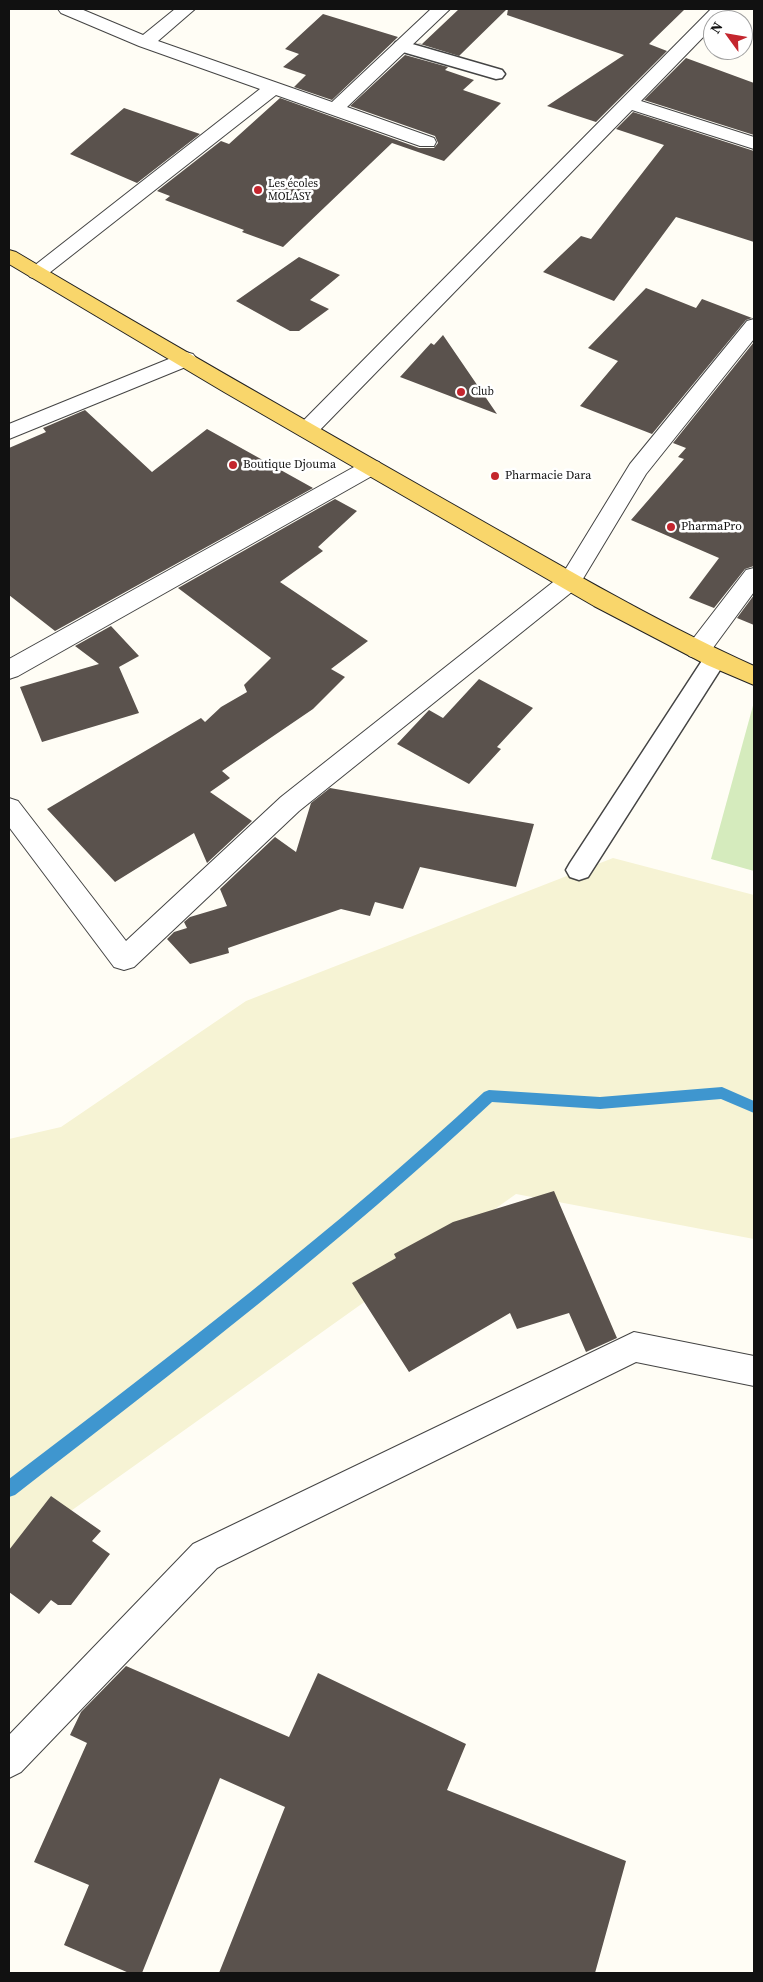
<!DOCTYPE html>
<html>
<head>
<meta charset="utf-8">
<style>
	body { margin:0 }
	#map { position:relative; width:763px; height:1982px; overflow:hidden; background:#fffdf5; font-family:"Source Serif 4",serif }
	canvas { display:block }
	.frame { position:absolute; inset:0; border:10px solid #111; pointer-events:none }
	.north { position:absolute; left:703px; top:10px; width:50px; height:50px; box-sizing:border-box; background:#fff; border:1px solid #a0a0a0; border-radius:50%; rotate:302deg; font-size:14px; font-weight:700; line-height:20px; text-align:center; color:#111 }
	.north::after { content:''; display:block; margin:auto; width:18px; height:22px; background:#c4262e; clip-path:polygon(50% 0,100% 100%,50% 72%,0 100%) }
</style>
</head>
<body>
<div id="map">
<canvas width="763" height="1982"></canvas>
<div class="frame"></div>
<div class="north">N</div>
</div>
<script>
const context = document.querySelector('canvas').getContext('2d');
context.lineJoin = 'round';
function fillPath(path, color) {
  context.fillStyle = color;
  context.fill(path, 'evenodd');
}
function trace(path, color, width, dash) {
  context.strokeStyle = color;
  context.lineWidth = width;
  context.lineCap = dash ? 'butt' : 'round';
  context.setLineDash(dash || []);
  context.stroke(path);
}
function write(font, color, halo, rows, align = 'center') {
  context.font = font + ' "Source Serif 4",serif';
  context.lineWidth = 5;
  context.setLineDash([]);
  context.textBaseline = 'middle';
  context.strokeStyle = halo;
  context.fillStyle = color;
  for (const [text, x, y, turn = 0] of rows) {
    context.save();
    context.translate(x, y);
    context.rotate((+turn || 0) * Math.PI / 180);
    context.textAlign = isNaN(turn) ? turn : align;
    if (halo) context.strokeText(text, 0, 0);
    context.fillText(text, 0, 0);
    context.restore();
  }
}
const farmland = new Path2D(`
	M613 858 754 895V1239L516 1194 9 1555V1139L61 1127 246 1001Z`);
const green = new Path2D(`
	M754 702V871L711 859Z`);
const stream = new Path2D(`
	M722 1087 754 1101V1113L721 1099 600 1109 492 1102C341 1243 178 1369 15 1495L9 1497V1479C172 1355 334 1231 484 1092L489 1090 600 1097Z`);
const building = new Path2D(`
	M459 9H507L459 56 417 43 422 44Z
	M508 9H685L649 44 667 51 596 122 547 106 624 55 507 15Z
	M323 14 398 37 332 100 294 87 306 75 283 67 299 54 285 49Z
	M405 55 448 67 445 70 474 80 463 90 501 103 444 161 392 143 283 247 242 232 244 230 165 200 170 196 157 191 221 141 229 144 280 98 419 148H434L438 143 435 136 350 106Z
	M686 58 754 83V135L644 100Z
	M124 108 200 134 137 183 70 154Z
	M633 112 754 151V242L676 217 614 301 543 272 581 236 591 239 664 145 616 129Z
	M299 257 340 275 310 300 329 309 299 331H290L236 301Z
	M646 288 696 308 702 299 752 318 746 320 652 434 580 406 618 361 588 348Z
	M443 335 497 414 400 377 431 343 434 345Z
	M754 342V566L745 569 714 608 689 598 719 558 631 520 684 459 678 457 686 448 673 443Z
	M85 410 152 472 207 429 313 488 55 631 9 595V448L46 432 43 428Z
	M335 499 357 511 318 547 323 551 280 582 368 641 331 669 345 677 313 709 222 771 230 778 210 792 252 821 207 863 194 833 115 882 47 809 201 718 205 722 221 707 247 692 244 685 271 658 178 588Z
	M754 595V625L737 618Z
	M111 626 139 656 119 667 139 713 42 742 20 687 99 664 75 646Z
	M479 679 533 708 497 747 501 749 469 784 397 744 429 710 443 718Z
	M330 788 534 824 516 887 420 867 403 909 375 902 370 916 341 909 228 948 229 953 190 964 167 939 174 932 187 928 184 922 190 917 227 906 220 889 275 837 296 852 311 803Z
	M554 1191 617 1338 586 1352 569 1313 517 1329 510 1313 409 1372 352 1283 396 1258 394 1254 453 1222Z
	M51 1496 101 1531 92 1541 110 1554 71 1605H58L51 1600 39 1614 9 1592V1550Z
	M126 1666 289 1737 318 1673 466 1744 447 1790 626 1861 595 1973H219L285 1807 220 1778 142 1973H129L64 1945 89 1885 34 1862 87 1743 70 1735 81 1712Z`);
const lane = new Path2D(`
	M402 41 502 70 505 74 502 78 496 79 396 50 393 46 396 42Z
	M715 651 723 653 727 659 588 877 579 880 570 877 566 870 570 863 707 653Z`);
const street = new Path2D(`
	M58 9H81L143 35 175 9H195L158 41 332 102 431 9H450L347 107 434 138 436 142 434 146H420L276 95 44 277 37 279 30 277 27 273 30 269 260 89 139 46 61 13Z
	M711 9H730L720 20H713V27L641 101 754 137V149L632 110 315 435 307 437 299 435 296 430 299 425Z
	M754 319V339L646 474 578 587 299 811 134 967 124 970 114 967 9 827V798L18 801 126 941 281 797 562 575 630 464 747 321Z
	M186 352 193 354 197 359 193 364 9 439V424Z
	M371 460 379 462 382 467 379 472 18 676 9 679V659L363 462Z
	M754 568V592L707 656 698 659 689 656 686 650 689 644 746 570Z
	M634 1332 754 1356V1386L636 1362 217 1568 21 1772 9 1778V1735L193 1544Z`);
const primary = new Path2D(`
	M9 250 16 252C159 337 303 419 447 501 548 558 648 618 754 666V685L707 665 594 606 224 392 9 264Z`);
const markers = [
	[258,190,5,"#c4262e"],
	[461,392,5,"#c4262e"],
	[233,465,5,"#c4262e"],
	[495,476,5,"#c4262e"],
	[671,527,5,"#c4262e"]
];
const farPoinames = [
	["Les écoles",268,184],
	["MOLASY",268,197],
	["Club",471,392]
];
const poiNames = [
	["Boutique Djouma",243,465],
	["Pharmacie Dara",505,476],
	["PharmaPro",681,527]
];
fillPath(farmland, '#f6f3d4');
fillPath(green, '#d5ebbd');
fillPath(stream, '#3f96cf');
fillPath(building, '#5a524d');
trace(lane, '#444', 3);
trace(street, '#444', 2);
trace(primary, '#222', 2);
fillPath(lane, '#fff');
fillPath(street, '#fff');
fillPath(primary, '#f9d66b');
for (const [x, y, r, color] of markers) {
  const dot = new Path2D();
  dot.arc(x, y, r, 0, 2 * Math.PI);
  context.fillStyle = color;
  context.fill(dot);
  trace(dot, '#fff', 2);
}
write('11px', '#111', '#fff', farPoinames, 'left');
write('12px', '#111', '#fff', poiNames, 'left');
</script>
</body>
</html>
